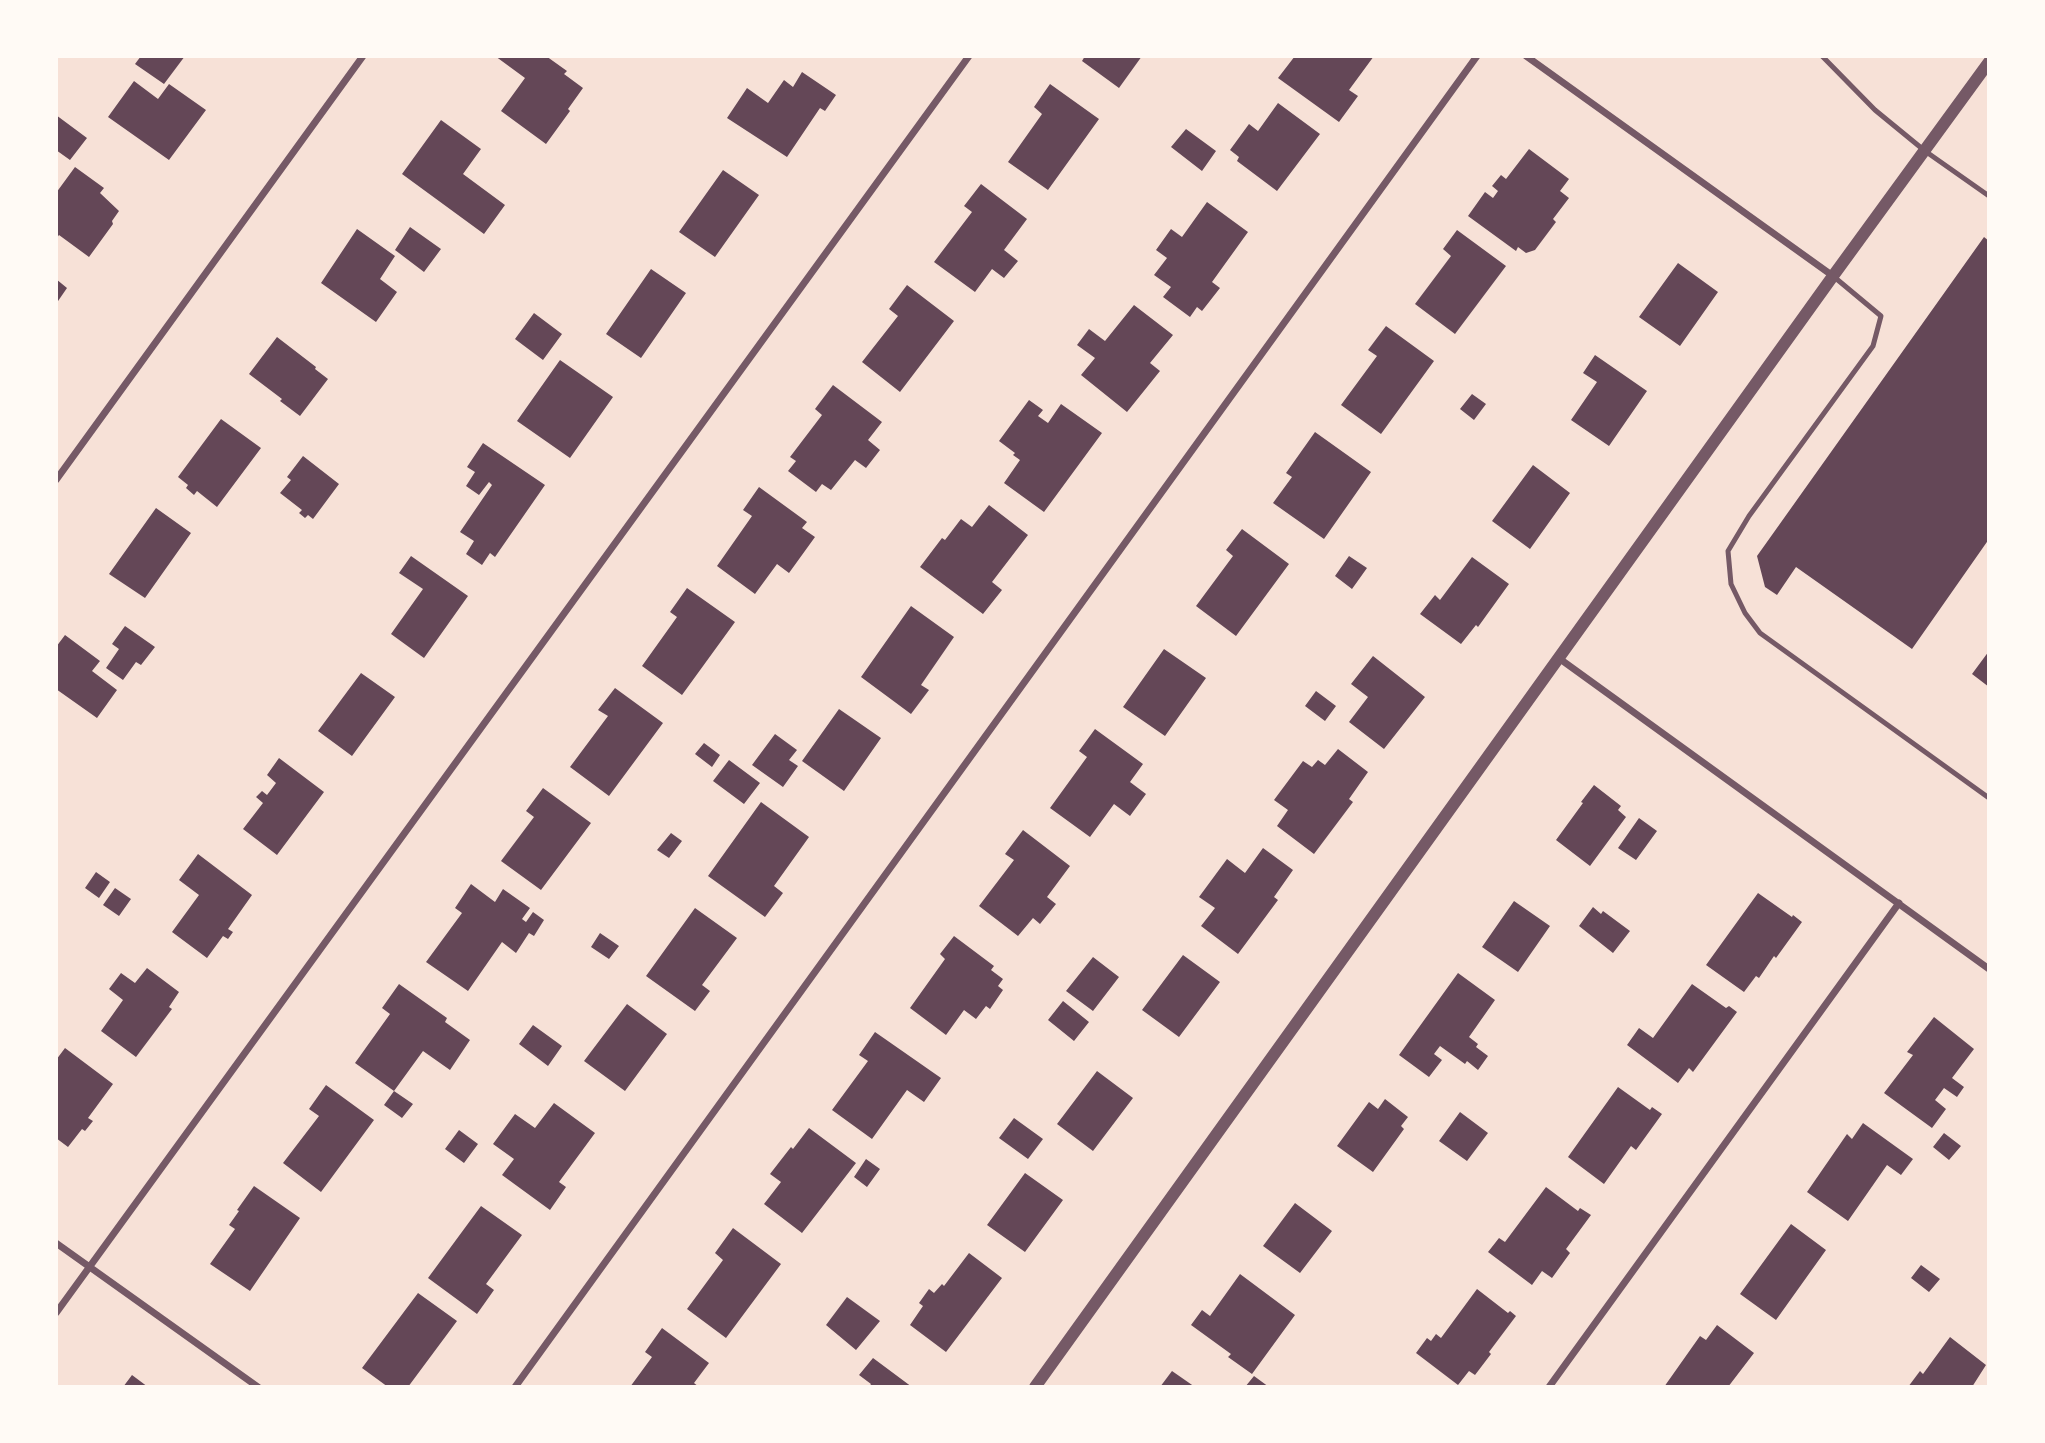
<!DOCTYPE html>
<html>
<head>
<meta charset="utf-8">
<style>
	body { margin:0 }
	#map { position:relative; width:2045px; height:1443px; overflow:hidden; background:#f7e1d7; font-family:Raleway,sans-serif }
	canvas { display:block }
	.frame { position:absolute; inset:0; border:58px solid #fffaf5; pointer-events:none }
</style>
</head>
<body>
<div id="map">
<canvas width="2045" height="1443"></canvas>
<div class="frame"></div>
</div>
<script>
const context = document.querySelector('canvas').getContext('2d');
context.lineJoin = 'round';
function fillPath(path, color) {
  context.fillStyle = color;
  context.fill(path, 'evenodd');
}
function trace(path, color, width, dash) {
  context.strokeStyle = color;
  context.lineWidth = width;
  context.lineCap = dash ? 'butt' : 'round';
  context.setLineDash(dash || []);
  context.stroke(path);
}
const building = new Path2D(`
	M141 56H185L164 84 135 64Z
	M495 56H546L567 71 564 74 583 88 568 109 570 111 546 144 501 111 525 78Z
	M1085 56H1142L1119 88 1082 61Z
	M1295 56H1374L1349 90 1358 96 1339 122 1278 78Z
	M802 72 836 95 825 111 820 108 787 157 727 118 747 88 768 103 784 80 793 87Z
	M134 81 158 99 169 84 206 110 169 160 108 117Z
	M1050 84 1099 119 1048 190 1008 162 1042 114 1034 107Z
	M1278 103 1320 134 1277 191 1237 161 1239 157 1230 150 1249 124 1258 131Z
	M56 115 87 138 70 160 56 150Z
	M441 120 481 149 463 174 505 205 484 234 402 174Z
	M1186 129 1216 151 1202 171 1171 147Z
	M1529 149 1569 179 1560 191 1569 198 1553 219 1556 222 1535 250 1526 253 1518 247 1516 251 1468 216 1485 192 1493 198 1498 191 1492 186 1501 175 1506 179Z
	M75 167 104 188 100 193 119 211 112 221 113 224 89 257 59 235 56 239V193Z
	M723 170 759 195 715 257 679 232Z
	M981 184 1027 219 1004 250 1018 261 1004 278 992 269 975 292 934 262 972 212 964 206Z
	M1207 202 1248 232 1212 282 1220 288 1202 311 1197 307 1190 317 1163 297 1171 287 1154 275 1167 258 1156 250 1171 229 1182 237Z
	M410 227 441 249 424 272 395 250Z
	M357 229 395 256 380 279 397 292 376 322 321 283Z
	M1457 230 1506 266 1455 334 1415 304 1451 256 1443 249Z
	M1984 237 1989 241V539L1912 649 1796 567 1777 595 1765 587 1757 556Z
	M1678 263 1718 292 1680 346 1639 317Z
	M651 269 686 293 641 358 606 334Z
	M56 279 67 288 56 304Z
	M907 285 954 321 900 392 862 362 898 316 889 309Z
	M1134 305 1173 335 1150 363 1160 371 1127 412 1081 375 1095 358 1077 345 1089 329 1105 341Z
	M534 313 562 334 543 360 515 339Z
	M1386 326 1434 361 1381 434 1341 405 1377 356 1368 350Z
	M277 337 316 367 315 369 328 379 300 416 280 401 282 399 249 374Z
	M1595 355 1647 391 1609 446 1571 420 1597 382 1583 373Z
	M560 360 613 397 570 458 517 421Z
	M833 385 882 422 868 440 880 450 866 468 855 460 831 490 822 484 816 492 788 471 796 461 790 457 822 415 815 409Z
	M1472 394 1486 404 1474 420 1460 409Z
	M1029 400 1043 410 1038 416 1048 423 1061 404 1102 433 1044 512 1004 483 1020 460 1013 455 1015 453 999 441Z
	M221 419 261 448 217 507 197 491 194 495 186 488 188 485 178 477Z
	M1315 432 1371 472 1324 539 1273 503 1292 477 1286 473Z
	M483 443 545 485 495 557 490 553 482 565 466 554 474 541 460 532 492 485 489 482 479 495 466 486 475 472 467 467Z
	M303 456 339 484 313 519 308 515 305 518 299 513 302 510 280 493 291 480 287 477Z
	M1533 465 1570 493 1530 549 1492 521Z
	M759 487 807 522 802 528 815 537 789 573 777 564 755 594 717 566 752 516 743 510Z
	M989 505 1028 535 992 582 1002 590 983 614 920 567 942 538 945 540 961 519 972 527Z
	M156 508 191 533 145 598 109 574Z
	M1242 529 1289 564 1236 636 1196 606 1233 556 1226 550Z
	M411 556 468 596 424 658 391 634 423 589 399 573Z
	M1349 556 1367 568 1352 589 1335 576Z
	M1472 557 1509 584 1478 627 1476 625 1461 644 1420 614 1435 595 1440 600Z
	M687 588 735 622 682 695 642 666 677 617 670 612Z
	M911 606 954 637 921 685 929 690 911 714 861 677Z
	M125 626 155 647 141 665 136 662 123 680 106 668 119 649 112 644Z
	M65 635 100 661 92 671 117 690 97 718 56 689V647Z
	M1164 649 1206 678 1165 736 1123 707Z
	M1989 651V687L1972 674Z
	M1373 656 1425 697 1384 749 1349 722 1368 697 1351 684Z
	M361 673 395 697 352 756 318 731Z
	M615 688 663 723 609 796 570 767 608 716 598 710Z
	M1316 691 1336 706 1325 721 1305 706Z
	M839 709 881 738 844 791 802 761Z
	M1095 729 1143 764 1130 782 1146 794 1130 816 1114 804 1090 837 1050 808 1087 757 1079 751Z
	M775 734 797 750 789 760 798 766 783 787 752 765Z
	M704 743 720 755 712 767 695 754Z
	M1338 749 1368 772 1349 799 1353 802 1314 854 1277 826 1288 810 1274 800 1303 761 1312 767 1318 760 1325 765Z
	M279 758 324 792 277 855 243 829 263 803 256 797 262 791 267 795 276 783 267 775Z
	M729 760 760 783 744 804 713 781Z
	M1594 785 1621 806 1618 810 1626 817 1590 866 1556 840 1583 803 1581 802Z
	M543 788 591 823 541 890 501 861 534 817 526 811Z
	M761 802 809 837 774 886 783 893 765 917 708 876Z
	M1639 818 1657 831 1636 860 1618 848Z
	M1023 830 1070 866 1047 897 1056 904 1040 924 1033 918 1018 936 979 906 1014 860 1005 854Z
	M671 833 682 841 669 858 657 850Z
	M1263 848 1293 870 1274 897 1278 900 1238 954 1201 926 1215 908 1199 897 1227 859 1245 873Z
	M198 854 252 895 228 929 233 932 228 939 223 936 207 958 172 932 199 895 179 880Z
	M96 872 110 882 99 898 85 888Z
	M471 884 495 902 503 889 530 908 522 919 526 922 533 912 544 920 534 936 529 933 516 953 502 942 468 991 426 962 462 913 455 908Z
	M115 888 131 899 119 916 103 905Z
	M1758 893 1792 917 1793 915 1802 922 1776 958 1774 956 1759 978 1756 976 1744 992 1706 965Z
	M1514 901 1550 926 1518 972 1482 947Z
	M1593 907 1601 914 1603 911 1630 931 1613 953 1579 926Z
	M695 908 737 938 702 985 710 991 695 1011 646 976Z
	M600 933 619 946 609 959 591 947Z
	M954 936 994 966 991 970 1003 979 998 986 1003 990 990 1009 986 1006 976 1019 964 1010 946 1035 910 1008 945 959 940 954Z
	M1183 955 1220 982 1179 1037 1142 1010Z
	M1093 957 1119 977 1093 1011 1066 991Z
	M147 968 179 992 169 1007 172 1009 136 1057 101 1031 123 1000 109 989 121 973 135 983Z
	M1458 973 1495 1000 1469 1037 1478 1044 1476 1047 1488 1056 1478 1070 1467 1061 1465 1064 1440 1046 1434 1054 1442 1060 1429 1077 1399 1055Z
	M399 984 447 1018 445 1022 470 1040 450 1070 423 1051 394 1091 413 1104 402 1118 384 1105 394 1091 355 1063 390 1014 382 1008Z
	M1692 984 1726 1008 1729 1006 1737 1012 1693 1072 1689 1068 1678 1083 1627 1045 1639 1028 1653 1038Z
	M1063 1001 1089 1022 1074 1041 1048 1020Z
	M627 1004 667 1034 625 1091 584 1061Z
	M1934 1017 1974 1049 1952 1078 1964 1087 1957 1097 1944 1088 1935 1100 1946 1109 1932 1128 1884 1093 1913 1055 1907 1052Z
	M533 1025 562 1046 548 1066 519 1044Z
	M875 1032 941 1078 924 1102 907 1090 872 1139 832 1110 868 1061 859 1055Z
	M65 1048 113 1084 88 1118 93 1121 85 1131 82 1129 68 1147 56 1138V1060Z
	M1097 1071 1133 1098 1093 1151 1057 1124Z
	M326 1085 374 1120 321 1192 283 1163 319 1116 309 1109Z
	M1618 1087 1650 1110 1652 1107 1662 1114 1636 1150 1631 1146 1604 1184 1568 1157Z
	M1385 1099 1408 1117 1401 1126 1404 1129 1373 1172 1337 1146 1369 1102 1378 1109Z
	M554 1103 595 1133 559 1182 566 1187 550 1210 502 1175 514 1159 493 1144 515 1114 535 1128Z
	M1460 1112 1488 1133 1467 1161 1439 1141Z
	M1014 1118 1043 1139 1028 1159 999 1138Z
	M1863 1123 1913 1159 1901 1175 1887 1165 1848 1221 1807 1192 1847 1134 1852 1139Z
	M809 1128 856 1163 802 1233 764 1204 781 1182 770 1174 791 1147 793 1149Z
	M459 1130 478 1144 464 1163 445 1149Z
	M1944 1133 1961 1146 1949 1160 1933 1147Z
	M866 1159 880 1169 867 1187 854 1177Z
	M1025 1173 1063 1200 1025 1252 987 1225Z
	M254 1186 300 1218 250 1291 210 1264 235 1229 229 1225 239 1211 237 1210Z
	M1546 1187 1578 1211 1580 1208 1591 1215 1566 1249 1570 1253 1552 1278 1542 1271 1532 1285 1488 1252 1499 1238 1505 1242Z
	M1295 1203 1332 1231 1300 1273 1263 1246Z
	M481 1206 522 1235 486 1284 494 1290 477 1314 428 1278Z
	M1791 1224 1826 1250 1776 1320 1740 1294Z
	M733 1228 781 1264 726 1338 687 1309 723 1260 715 1253Z
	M969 1253 1002 1278 946 1352 910 1325 923 1306 919 1303 929 1289 934 1293 942 1284 944 1286Z
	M1921 1265 1940 1279 1929 1292 1911 1278Z
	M1240 1274 1295 1315 1252 1374 1228 1357 1231 1354 1191 1325 1202 1310 1210 1316Z
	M1477 1289 1508 1313 1510 1311 1516 1316 1489 1352 1491 1354 1475 1375 1469 1371 1458 1385 1416 1353 1427 1338 1431 1341 1436 1334 1441 1338Z
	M418 1293 457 1321 408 1387H388L362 1368Z
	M847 1297 880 1321 856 1350 826 1325Z
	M1717 1325 1754 1353 1728 1387H1664L1700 1336 1706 1340Z
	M662 1328 709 1363 694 1383 699 1387H630L652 1357 645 1352Z
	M1950 1337 1986 1365 1972 1387H1908L1920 1371 1923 1374Z
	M873 1358 912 1387H869L871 1384 859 1375Z
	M1172 1371 1195 1387H1160Z
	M132 1375 148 1387H123Z
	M1254 1376 1269 1387H1245Z`);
const service = new Path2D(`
	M1822 56 1875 110 1925 151 1989 196
	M1833 276 1881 316 1873 346 1749 516 1728 551 1731 584 1745 613 1760 633 1989 798`);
const minor = new Path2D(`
	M1526 56 1833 276
	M56 480 363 56
	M1560 659 1989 969
	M56 1243 258 1387
	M56 1313 969 56
	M515 1387 1477 56
	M1549 1387 1899 903`);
const tertiary = new Path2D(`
	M1035 1387 1833 276 1989 62`);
fillPath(building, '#644757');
trace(service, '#755966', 5);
trace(minor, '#755966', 7);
trace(tertiary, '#755966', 12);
</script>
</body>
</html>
